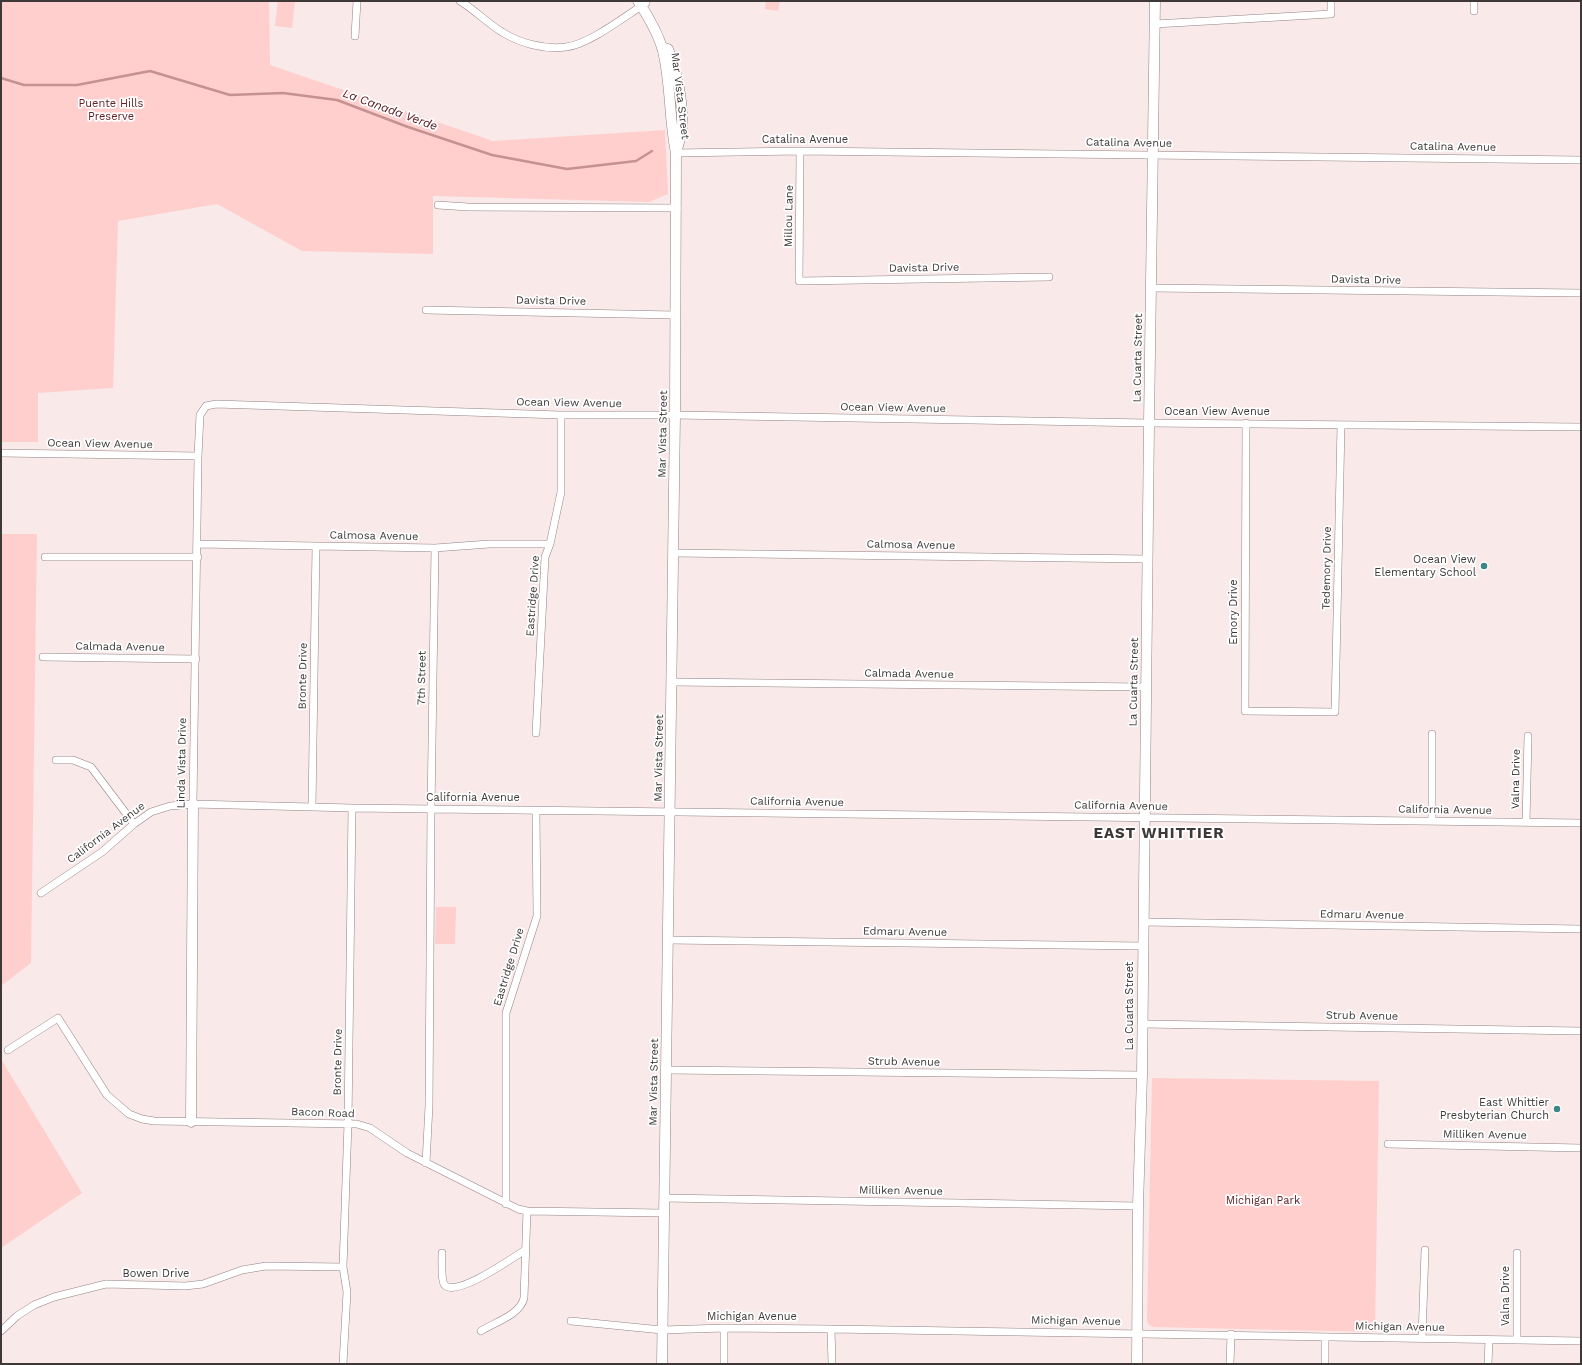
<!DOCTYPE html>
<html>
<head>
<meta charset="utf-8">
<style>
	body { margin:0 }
	#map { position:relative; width:1582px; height:1365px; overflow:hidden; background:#f9e9e8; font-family:"Work Sans",sans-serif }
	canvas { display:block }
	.frame { position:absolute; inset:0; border:2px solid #3e3838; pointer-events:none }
</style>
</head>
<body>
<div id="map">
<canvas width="1582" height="1365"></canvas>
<div class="frame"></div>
</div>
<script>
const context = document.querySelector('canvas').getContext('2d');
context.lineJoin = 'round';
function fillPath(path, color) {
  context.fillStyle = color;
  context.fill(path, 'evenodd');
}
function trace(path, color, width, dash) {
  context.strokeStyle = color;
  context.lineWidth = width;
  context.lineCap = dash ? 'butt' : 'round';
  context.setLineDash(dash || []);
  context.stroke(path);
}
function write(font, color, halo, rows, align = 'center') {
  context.font = font + ' "Work Sans",sans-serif';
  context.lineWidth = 3.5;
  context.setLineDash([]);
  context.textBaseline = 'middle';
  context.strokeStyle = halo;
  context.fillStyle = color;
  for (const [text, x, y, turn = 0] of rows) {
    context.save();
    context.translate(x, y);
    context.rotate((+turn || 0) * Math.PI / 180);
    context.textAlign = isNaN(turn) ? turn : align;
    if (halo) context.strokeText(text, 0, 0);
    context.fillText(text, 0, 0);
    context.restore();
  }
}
const green = new Path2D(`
	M1 1H269L270 65 493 141 665 130 668 194 649 202 433 196V254L302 251 217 204 118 221 113 388 38 393V442H1Z
	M278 1H295L292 28 275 26Z
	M766 1H780L778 11 765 9Z
	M1 534H37L31 963 1 986Z
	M436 907H456L455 944H435Z
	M1 1059 82 1193 1 1248Z
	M1152 1078 1379 1081 1375 1332 1153 1327 1149 1325 1147 1321Z`);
const stream = new Path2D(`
	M1 78 24 85H77L150 71 230 95 283 93 337 100 408 127 492 155 567 169 636 161 652 151`);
const street = new Path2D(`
	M460 1C475 10 487 23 502 32 519 43 545 50 566 47 590 44 625 16 646 3
	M1474 1V11
	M1155 24 1331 14V1
	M355 36 357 1
	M800 151 799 281 1049 277
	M676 153 800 151 1581 160
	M438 205 468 207 677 208
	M1151 288 1581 293
	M426 310 675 315
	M1246 423 1245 711 1335 712 1341 425
	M1 453 198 456
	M198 544 435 548 489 544H550
	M673 553 1148 559
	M45 557H198
	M43 657 196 659
	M672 682 1146 687
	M536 733 545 557 550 544 561 492V415
	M56 760H73L91 767 134 824
	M193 804 198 456 200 415 206 406 216 404 561 415H675L1149 423 1581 427
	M312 807 316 546
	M1432 821V734
	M1526 823 1528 736
	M41 893 102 852 134 824 151 812 170 806 193 804 352 808 1581 823
	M1143 922 1581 929
	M668 940 1142 946
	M1142 1024 1581 1031
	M8 1050 58 1018 107 1095 129 1114 142 1119 154 1121 357 1124 370 1128 407 1153 518 1209 527 1211 663 1213
	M667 1070 1142 1075
	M1388 1144 1581 1148
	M426 1163 429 1106 431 809 435 548
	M664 1198 1138 1206
	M506 1204V1013L537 916 536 810
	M442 1253C442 1260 441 1279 444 1284 453 1300 514 1257 525 1250
	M571 1321 662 1330 724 1328 831 1329 1581 1341
	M831 1329 832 1364
	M1 1331 17 1316 34 1305 54 1297 106 1284 185 1286 203 1284 242 1270 266 1266 343 1267
	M481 1331C495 1322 520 1315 524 1298L527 1211
	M1422 1338 1425 1250
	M1517 1339V1253
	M343 1364 347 1292 343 1267 348 1123 352 808
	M724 1364V1328
	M1230 1364 1231 1334
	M1325 1364V1337
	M1488 1364 1489 1340`);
const secondary = new Path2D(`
	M638 1C648 16 658 33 663 51 671 84 669 119 676 153L675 415 662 1364
	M668 49C677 73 683 101 682 127 682 134 679 142 677 149
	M191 1122 193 804
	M1137 1364 1138 1206 1142 1075 1149 423 1155 1`);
const markers = [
	[1484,566,4,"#3d8588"],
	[1557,1109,4,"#3d8588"]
];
const streetNames = [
	["Mar Vista Street",680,96,83],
	["Catalina Avenue",805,140],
	["Catalina Avenue",1129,143,1],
	["Catalina Avenue",1453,147,1],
	["Millou Lane",789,216,-89],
	["Davista Drive",924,268,-1],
	["Davista Drive",1366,280,1],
	["Davista Drive",551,301,1],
	["La Cuarta Street",1138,358,-89],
	["Ocean View Avenue",569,403,1],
	["Ocean View Avenue",893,408,1],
	["Ocean View Avenue",1217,412],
	["Mar Vista Street",663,434,-89],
	["Ocean View Avenue",100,444,1],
	["Calmosa Avenue",374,536,1],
	["Calmosa Avenue",911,545,1],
	["Tedemory Drive",1327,568,-89],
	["Eastridge Drive",533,596,-86],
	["Emory Drive",1234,612,-90],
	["Calmada Avenue",120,647,1],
	["Calmada Avenue",909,674,1],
	["Bronte Drive",303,676,-89],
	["7th Street",422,678,-89],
	["La Cuarta Street",1134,682,-89],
	["Mar Vista Street",659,758,-89],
	["Linda Vista Drive",182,763,-89],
	["Valna Drive",1516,779,-89],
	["California Avenue",473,798],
	["California Avenue",797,802,1],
	["California Avenue",1121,806,1],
	["California Avenue",1445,810,1],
	["California Avenue",106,833,-37],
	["Edmaru Avenue",1362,915,1],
	["Edmaru Avenue",905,932,1],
	["Eastridge Drive",509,967,-73],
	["La Cuarta Street",1130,1006,-90],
	["Strub Avenue",1362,1016,1],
	["Bronte Drive",338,1062,-89],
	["Strub Avenue",904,1062,1],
	["Mar Vista Street",654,1082,-89],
	["Bacon Road",323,1113,2],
	["Milliken Avenue",1485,1135,1],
	["Milliken Avenue",901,1191,1],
	["Bowen Drive",156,1274],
	["Valna Drive",1506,1296,-90],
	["Michigan Avenue",752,1317],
	["Michigan Avenue",1076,1321,1],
	["Michigan Avenue",1400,1327,1]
];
const parkNames = [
	["Puente Hills",111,104],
	["Preserve",111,117],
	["Michigan Park",1263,1201]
];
const poiNames = [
	["Ocean View",1476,560],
	["Elementary School",1476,573],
	["East Whittier",1549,1103],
	["Presbyterian Church",1549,1116]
];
const waterNames = [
	["La Canada Verde",390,110,20]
];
const districtNames = [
	["EAST WHITTIER",1159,834]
];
fillPath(green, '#ffcfce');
trace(stream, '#c59191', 2.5);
trace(street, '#928383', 8);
trace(secondary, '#928383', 11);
trace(street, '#fff', 7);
trace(secondary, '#fff', 10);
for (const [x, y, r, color] of markers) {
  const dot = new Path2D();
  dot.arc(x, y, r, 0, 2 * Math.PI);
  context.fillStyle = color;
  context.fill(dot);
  trace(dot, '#fff', 1.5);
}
write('11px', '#3e3838', '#fff', streetNames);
write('11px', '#612126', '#fff', parkNames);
write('11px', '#3e3838', '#fff', poiNames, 'right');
write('italic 12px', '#54151b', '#fff', waterNames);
context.letterSpacing = '1px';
write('bold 15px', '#3e3838', '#fff', districtNames);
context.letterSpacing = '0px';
</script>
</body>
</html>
